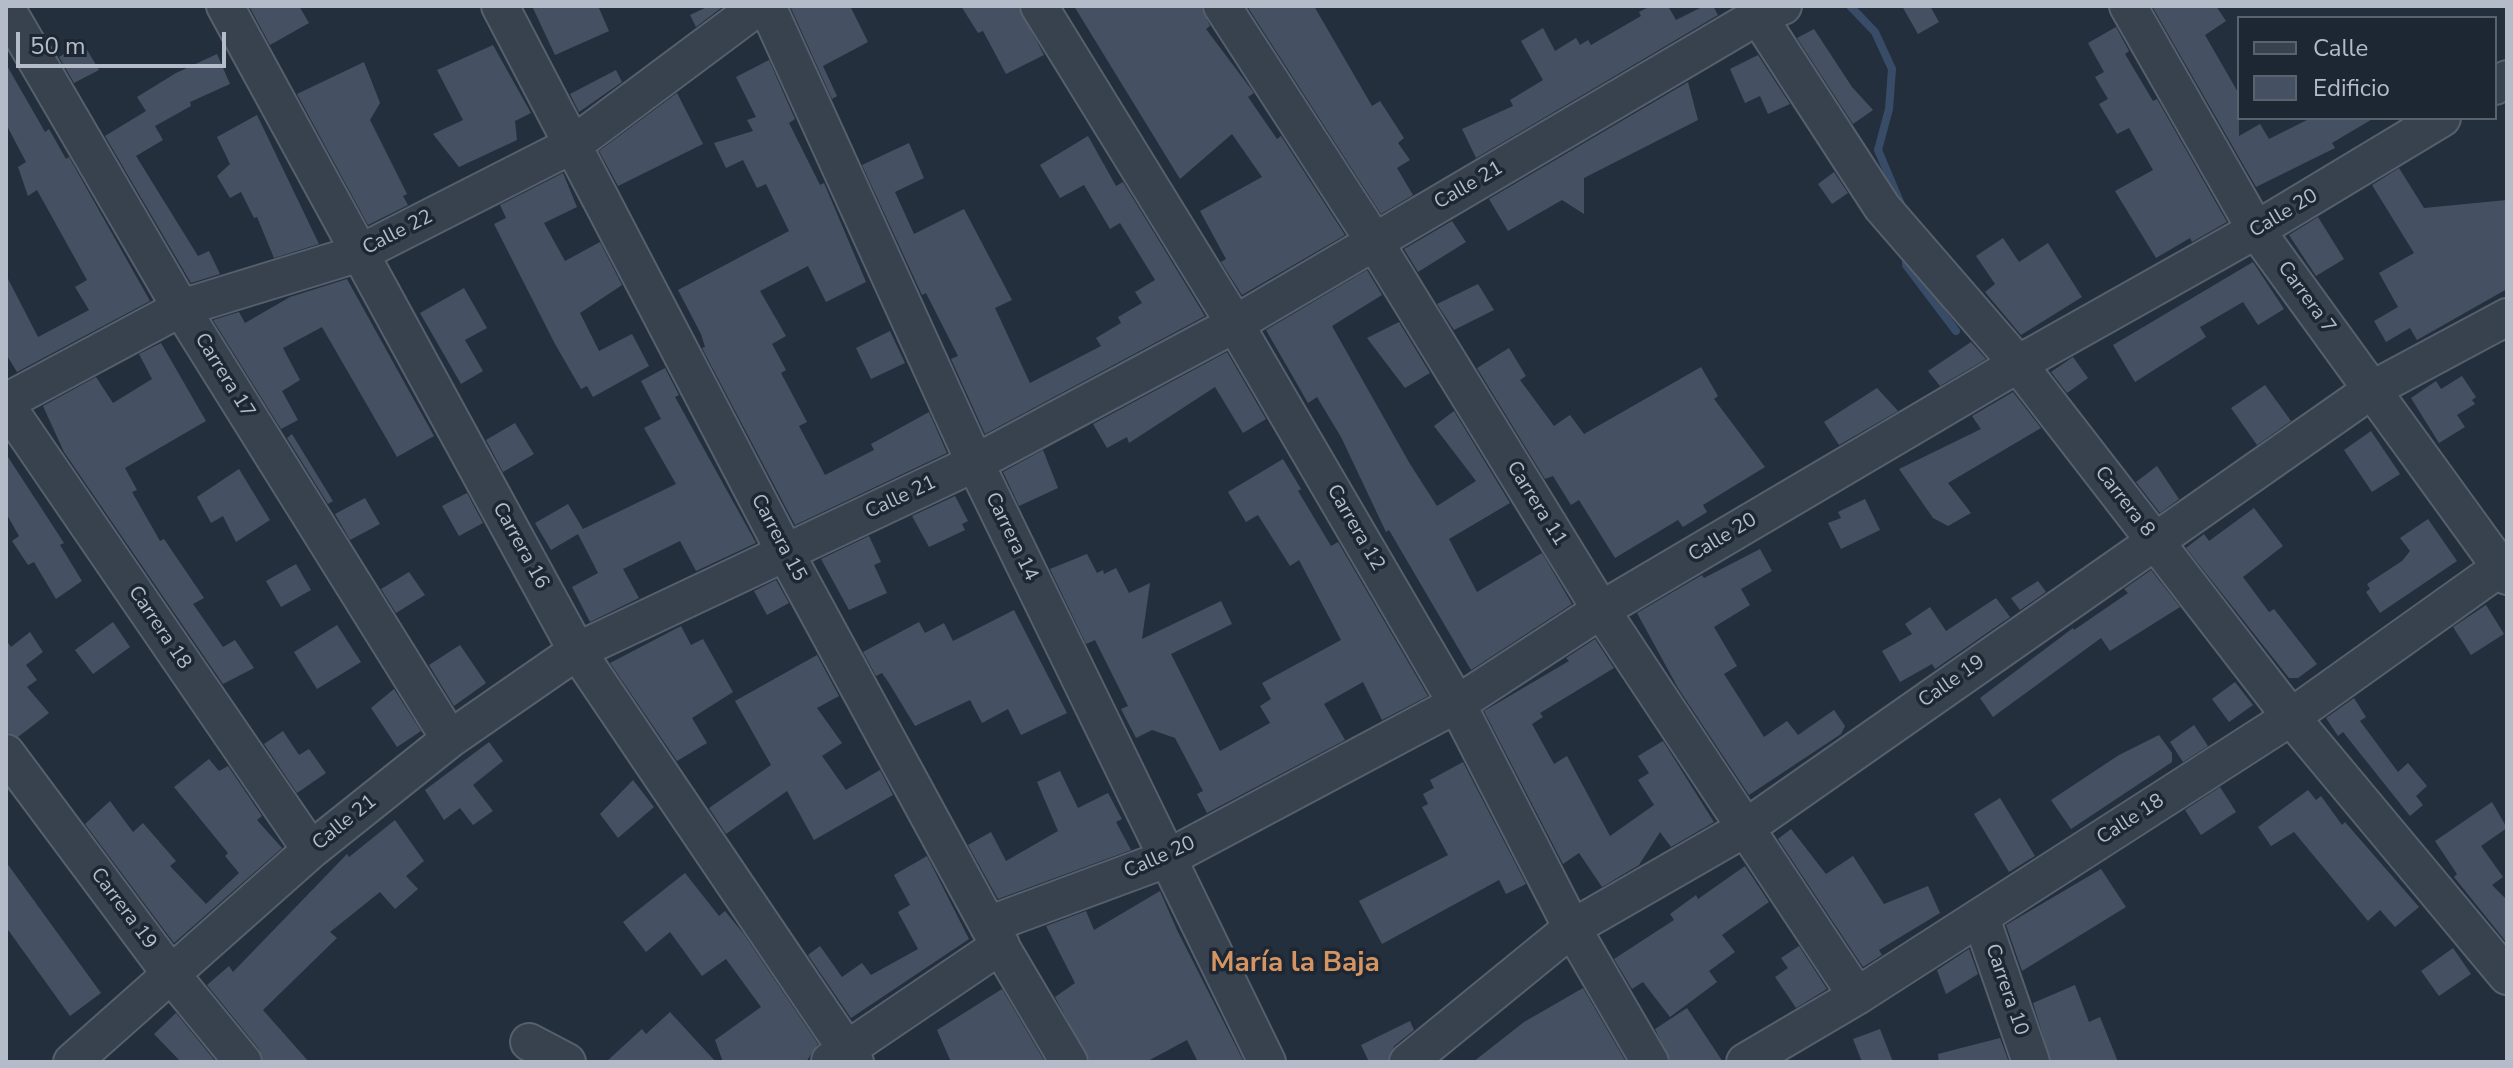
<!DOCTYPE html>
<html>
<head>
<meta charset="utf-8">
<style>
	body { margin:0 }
	#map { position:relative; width:2513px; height:1068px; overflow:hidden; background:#242f3e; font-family:"Nunito Sans",sans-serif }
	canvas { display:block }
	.frame { position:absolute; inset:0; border:8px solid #b4bcc9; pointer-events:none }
	.legend { position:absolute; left:2237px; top:16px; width:260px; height:104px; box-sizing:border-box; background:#1d2633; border:2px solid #59626f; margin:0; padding:10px 14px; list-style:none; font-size:24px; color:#b4bcc9 }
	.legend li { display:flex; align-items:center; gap:16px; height:40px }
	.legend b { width:40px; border:2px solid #59626f }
	.scale { position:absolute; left:16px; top:32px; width:210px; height:36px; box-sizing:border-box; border:4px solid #b4bcc9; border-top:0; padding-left:10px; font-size:24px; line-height:28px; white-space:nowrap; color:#b4bcc9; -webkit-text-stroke:6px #1d2633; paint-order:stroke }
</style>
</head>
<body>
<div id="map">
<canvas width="2513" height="1068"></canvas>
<div class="frame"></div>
<ul class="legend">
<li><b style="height:10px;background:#38414e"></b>Calle</li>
<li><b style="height:22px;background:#455162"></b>Edificio</li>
</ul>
<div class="scale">50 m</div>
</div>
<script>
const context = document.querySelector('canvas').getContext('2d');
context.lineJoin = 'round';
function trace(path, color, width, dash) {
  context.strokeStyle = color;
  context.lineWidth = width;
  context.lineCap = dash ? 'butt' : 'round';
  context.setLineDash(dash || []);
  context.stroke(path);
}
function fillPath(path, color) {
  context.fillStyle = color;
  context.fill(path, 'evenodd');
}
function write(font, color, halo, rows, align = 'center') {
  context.font = font + ' "Nunito Sans",sans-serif';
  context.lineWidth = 7;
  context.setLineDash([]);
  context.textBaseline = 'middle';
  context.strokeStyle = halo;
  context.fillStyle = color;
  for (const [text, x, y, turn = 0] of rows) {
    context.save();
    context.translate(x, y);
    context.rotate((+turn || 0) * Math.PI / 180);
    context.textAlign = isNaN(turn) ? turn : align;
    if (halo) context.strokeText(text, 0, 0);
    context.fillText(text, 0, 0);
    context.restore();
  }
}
const stream = new Path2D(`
	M1850 6 1875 32 1892 69 1889 109 1878 150 1903 209
	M1906 254V265L1956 331`);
const building = new Path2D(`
	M249 6H299L309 23 270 45Z
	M532 6H598L609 31 555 55Z
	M709 6 721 8 696 27 690 15Z
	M790 6H850L868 42 823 66 837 96 832 99Z
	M961 6H1018L1044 55 1006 74 983 31 978 33Z
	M1074 6H1201L1210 26 1206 29 1254 93 1248 97 1277 139 1281 136 1345 235 1242 295 1221 262 1226 259 1200 211 1262 177 1232 134 1180 179Z
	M1247 6H1314L1372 106 1380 101 1404 138 1398 143 1410 160 1397 168 1413 195 1381 214Z
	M1651 6H1668L1676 20 1704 6H1713L1718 15 1476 158 1462 129 1513 106 1510 100 1543 80 1521 41 1543 28 1555 51 1576 38 1580 45 1588 40 1591 45 1641 16 1639 12Z
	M1902 6H1930L1939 22 1918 34Z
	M2152 6H2216L2226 21 2205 35 2239 94V136L2260 124 2269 139 2311 118H2374L2332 143 2335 148 2256 187Z
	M2116 27 2129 51 2125 54 2153 101 2157 99 2227 222 2192 242 2190 238 2156 258 2115 191 2153 170 2129 128 2117 134 2099 104 2108 99 2095 77 2104 72 2088 43Z
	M1814 29 1852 87 1873 110 1853 124 1797 38Z
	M83 43 99 70 74 83 59 57Z
	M493 45 531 113 515 121 517 140 459 167 433 134 463 120 437 70Z
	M217 54 230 84 190 102 191 106 155 126 163 140 136 156 198 256 209 251 220 274 191 283 105 136 146 111 137 97 176 73Z
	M1758 55 1790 104 1768 114 1760 96 1745 103 1730 69Z
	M769 60 795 119 789 123 820 185 824 183 866 282 826 302 808 266 760 291 786 336 772 344 786 370 781 373 807 422 799 426 825 475 874 450 871 444 929 412 947 453 795 525 702 348 705 347 701 334 678 290 789 231 766 184 757 188 743 160 726 168 714 143 753 131 747 120 756 117 736 77Z
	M364 62 380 103 370 120 407 194 403 196 408 205 368 225 297 94Z
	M6 64 45 132 49 129 66 159 69 157 150 301 17 372 6 354V275L38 337 89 310 75 287 87 280 37 190 28 196 18 167 26 162 6 124Z
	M616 70 622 82 579 112 570 94Z
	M1688 82 1698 120 1584 178V214L1562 200 1508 231 1489 199Z
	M677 93 703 144 618 186 599 151Z
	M257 115 319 244 274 258 257 217 254 218 241 192 230 198 217 176 230 164 217 137Z
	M1088 136 1116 186 1123 182 1205 316 985 434 951 359 958 356 926 293 922 295 862 165 909 143 924 178 895 192 914 234 964 209 1012 300 995 308 1030 383 1101 346 1096 338 1121 323 1118 317 1142 303 1135 292 1155 280 1120 223 1110 229 1084 185 1060 198 1040 165Z
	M2399 168 2424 208 2507 200V289L2417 340 2410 328 2386 342 2374 321 2398 307 2379 273 2414 253 2372 185Z
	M1834 172 1848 193 1832 204 1818 184Z
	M563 173 577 207 544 223 565 261 600 242 622 285 580 313 599 351 632 334 649 366 593 397 587 386 581 389 555 344 494 224 506 218 500 205Z
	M2318 217 2344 259 2316 276 2289 235Z
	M1452 221 1466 242 1418 272 1404 249Z
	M2003 238 2019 262 2048 243 2082 297 2021 335 1985 292 1995 284 1976 256Z
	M2253 262 2284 309 2258 325 2243 302 2200 327 2206 337 2135 382 2113 345Z
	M1367 270 1382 295 1332 326 1410 464 1437 506 1476 481 1434 426 1454 411 1510 503 1449 539 1477 592 1542 553 1572 604 1471 670 1389 530 1386 532 1341 437 1317 397 1308 403 1266 330Z
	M347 279 434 436 397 457 322 327 283 348 300 380 282 391 298 420 281 429 213 320 239 312 245 323 290 297Z
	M1478 284 1494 310 1454 330 1437 304Z
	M464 288 487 328 465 340 483 371 461 384 420 313Z
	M1399 322 1430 373 1405 388 1367 338Z
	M890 331 905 363 871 379 856 348Z
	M1971 342 1986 359 1940 386 1928 371Z
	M161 343 206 421 125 468 137 490 132 492 160 541 164 539 204 598 193 604 223 647 235 640 254 668 223 684 64 452 43 406 96 377 113 403 152 379 139 354Z
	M1509 348 1526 376 1520 380 1554 426 1570 415 1584 434 1701 367 1718 396 1714 399 1765 467 1703 505 1707 512 1683 527 1678 520 1615 558 1579 500 1571 505 1553 476 1545 479 1477 368Z
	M1227 352 1266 419 1243 433 1215 387 1129 443 1127 437 1107 448 1093 424Z
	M2073 357 2088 378 2067 393 2051 372Z
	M665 368 679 395 675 397 756 543 696 571 680 541 623 569 639 598 590 622 572 587 598 573 578 534 551 550 535 523 568 504 583 529 676 484 644 428 661 419 641 381Z
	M2462 376 2476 397 2472 400 2475 404 2457 415 2465 427 2439 443 2411 398 2436 381 2441 389Z
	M2265 385 2291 421 2257 445 2231 408Z
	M1877 388 1898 411 1839 445 1824 422Z
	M2013 392 2041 428 1948 483 1971 513 1948 526 1933 518 1899 469 1981 429 1972 416Z
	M515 423 534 454 503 472 486 440Z
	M2371 431 2400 474 2372 492 2344 450Z
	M292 434 333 501 328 504 287 438Z
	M1043 450 1058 488 1019 506 1003 472Z
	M6 454 64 543 60 545 82 581 56 599 34 562 28 565 12 541 19 536 6 513Z
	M1283 459 1301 489 1298 491 1331 546 1338 542 1428 696 1382 720 1363 682 1324 704 1345 740 1207 813 1197 794 1203 791 1175 738 1152 730 1136 738 1121 709 1128 706 1095 640 1086 644 1050 569 1087 554 1097 573 1103 570 1104 574 1116 568 1129 593 1150 583 1142 639 1221 601 1232 624 1171 654 1220 751 1270 723 1260 706 1271 699 1262 683 1341 640 1299 560 1290 566 1258 515 1246 522 1228 492Z
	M2157 466 2179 499 2160 513 2136 482Z
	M239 469 270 520 236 542 223 516 211 523 197 497Z
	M467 493 483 523 459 536 442 506Z
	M955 496 968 521 962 524 965 530 929 547 912 516Z
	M365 498 380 524 350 540 335 514Z
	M1865 499 1880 530 1841 549 1828 523 1841 518 1838 512Z
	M2254 508 2283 546 2243 577 2269 612 2274 609 2317 664 2298 678H2289L2186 548 2204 534 2209 541Z
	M2428 519 2457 561 2380 613 2366 592 2370 589 2367 584 2402 561 2410 551 2400 538Z
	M869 536 881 562 874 565 887 593 849 610 821 559Z
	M1760 549 1772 571 1741 589 1750 605 1714 627 1737 666 1724 674 1764 737 1787 721 1798 735 1834 710 1845 726 1841 734 1749 795 1678 688 1637 613 1702 575 1704 578Z
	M296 564 311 590 281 607 266 581Z
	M2151 570 2180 607 2110 651 2101 638 1993 717 1980 698 2073 628 2074 630 2128 593 2124 589Z
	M409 572 425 595 396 613 381 589Z
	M776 580 789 603 767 615 754 591Z
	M2038 581 2046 592 2020 610 2011 598Z
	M1996 598 2010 617 1935 669 1932 664 1900 682 1882 651 1912 634 1905 624 1930 607 1946 631Z
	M2486 605 2504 634 2471 655 2453 627Z
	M1014 610 1067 713 1021 735 1008 709 982 723 970 700 915 726 889 683 882 673 876 676 863 652 919 622 925 633 944 623 953 641Z
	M113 622 130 647 93 674 75 650Z
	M337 625 361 662 317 689 294 652Z
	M681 626 691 645 703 639 733 692 692 718 707 743 677 761 610 663Z
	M30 632 43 652 26 665 37 680 27 687 49 713 18 737 6 732V640L11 647Z
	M1595 639 1614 668 1540 713 1543 717 1532 724 1554 764 1567 756 1610 836 1654 805 1638 780 1649 773 1638 756 1663 741 1714 822 1671 847 1660 832 1639 865 1602 887 1579 853 1563 864 1484 711 1569 661 1566 658Z
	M460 645 486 683 454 706 429 665Z
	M817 655 839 696 817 708 842 743 822 756 846 790 880 770 893 795 814 840 787 791 726 834 709 808 771 765 735 701Z
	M2235 682 2253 705 2229 722 2212 699Z
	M394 689 421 731 397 747 371 708Z
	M2354 698 2366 717 2360 721 2398 772 2408 763 2427 786 2416 796 2423 805 2410 816 2343 732 2338 736 2326 718Z
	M2194 725 2208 746 2183 762 2170 742Z
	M283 731 299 755 309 749 326 773 297 793 264 744Z
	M2159 735 2172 753V762L2071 829 2051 800 2119 755Z
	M489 742 503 761 473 785 493 811 473 825 460 808 444 820 425 790Z
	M209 759 219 771 228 766 262 816 257 820 282 848 174 943 85 824 110 801 133 832 143 823 176 861 170 866 206 904 239 873 225 856 228 853 174 787Z
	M1463 762 1526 884 1506 894 1499 880 1382 944 1359 901 1448 855 1422 807 1428 804 1423 794 1434 788 1430 780Z
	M1060 771 1078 808 1108 793 1122 819 1116 822 1131 850 998 899 968 845 991 832 1006 861 1058 831 1037 782Z
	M633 780 654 807 618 838 600 814Z
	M2220 787 2236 812 2201 835 2185 810Z
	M2308 790 2316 800 2321 796 2342 825 2345 822 2419 907 2395 927 2380 910 2368 921 2294 832 2271 846 2258 827Z
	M2000 798 2035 856 2009 872 1974 814Z
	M2492 802 2507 828 2481 846 2503 877 2492 885 2507 900V943L2454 877 2457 874 2435 841Z
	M395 820 424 861 406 876 418 889 395 909 380 892 330 932 337 938 263 1010 309 1062H263L259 1049 207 985 229 966 233 972 347 854 349 857Z
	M1791 829 1826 874 1853 856 1884 904 1928 886 1940 913 1879 950 1882 955 1863 967 1778 839Z
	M927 856 969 939 851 1018 808 955 820 946 842 977 862 963 871 975 918 949 898 912 910 905 894 875Z
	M6 862 101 993 70 1016 6 927Z
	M1745 866 1769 902 1722 935 1735 952 1709 971 1717 982 1670 1017 1643 982 1632 989 1614 959 1674 920 1670 914 1696 895 1698 899Z
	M2101 869 2126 907 2022 971 2006 925Z
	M685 873 719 916 725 911 743 933 818 1044 806 1062H723L715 1040 761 1007 726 959 702 976 670 932 646 952 623 922Z
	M1160 891 1177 930 1244 1062H1198L1187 1040 1146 1062H1090L1055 997 1075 983 1046 926 1086 911 1094 930Z
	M1799 946 1827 989 1796 1008 1775 977 1788 968 1781 958Z
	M2453 948 2471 974 2439 996 2421 971Z
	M1969 949 1978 974 1946 994 1937 970Z
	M2075 985 2089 1022 2100 1017 2118 1062H2051L2033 1003Z
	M1583 988 1626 1062H1473L1524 1022Z
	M1002 989 1045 1062H951L937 1030Z
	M1687 1008 1723 1062H1671L1655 1029Z
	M670 1012 716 1062H606L642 1029 646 1034Z
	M176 1013 216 1062H181L154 1034Z
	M1410 1021 1414 1030 1394 1046 1388 1062H1369L1361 1045Z
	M1880 1029 1893 1062H1862L1853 1039Z
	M2000 1038 2009 1062H1939L1938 1054Z`);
const minor = new Path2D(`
	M225 6 577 651 855 1062
	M500 6 785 552 988 925 1069 1062
	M767 6 975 463 1267 1062
	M1039 6 1235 324 1457 704 1572 928 1650 1062
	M1222 6 1374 241 1601 610 1857 996
	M2128 6 2256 230 2507 576
	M6 8 181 308 450 739
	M1758 16 1882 207 2018 364 2291 717 2507 976
	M2495 86 2507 79
	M6 402 181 308 360 253 574 144 759 6
	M6 405 311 850
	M6 753 170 973 243 1062
	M1981 918 2031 1062
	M988 925 1166 859 1457 704 1601 610 2018 364 2256 230 2442 118
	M529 1042 567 1062
	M830 1061 1001 945
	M72 1062 311 850 450 739 577 651 975 463 1235 324 1758 16 1783 6
	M1408 1062 1572 928 1744 829 2373 389 2507 317
	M1745 1062 1857 996 2291 717 2507 563`);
const streetNames = [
	["Calle 21",1469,186,-30],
	["Calle 20",2284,214,-31],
	["Calle 22",398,233,-27],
	["Carrera 7",2306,298,54],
	["Carrera 17",224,376,58],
	["Calle 21",901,498,-25],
	["Carrera 8",2124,502,52],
	["Carrera 11",1536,504,58],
	["Carrera 12",1355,528,60],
	["Carrera 14",1011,537,64],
	["Carrera 15",778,538,62],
	["Calle 20",1723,538,-31],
	["Carrera 16",520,546,61],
	["Carrera 18",159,628,56],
	["Calle 19",1952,682,-35],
	["Calle 18",2131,820,-33],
	["Calle 21",345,823,-39],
	["Calle 20",1160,858,-24],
	["Carrera 19",123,909,53],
	["Carrera 10",2006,990,71]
];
const districtNames = [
	["María la Baja",1295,964]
];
trace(stream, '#394c67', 8);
fillPath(building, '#455162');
trace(minor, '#565f6c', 40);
trace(minor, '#38414e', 36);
write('20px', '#b4bcc9', '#1d2633', streetNames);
write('bold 28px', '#d59563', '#1d2633', districtNames);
</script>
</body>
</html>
